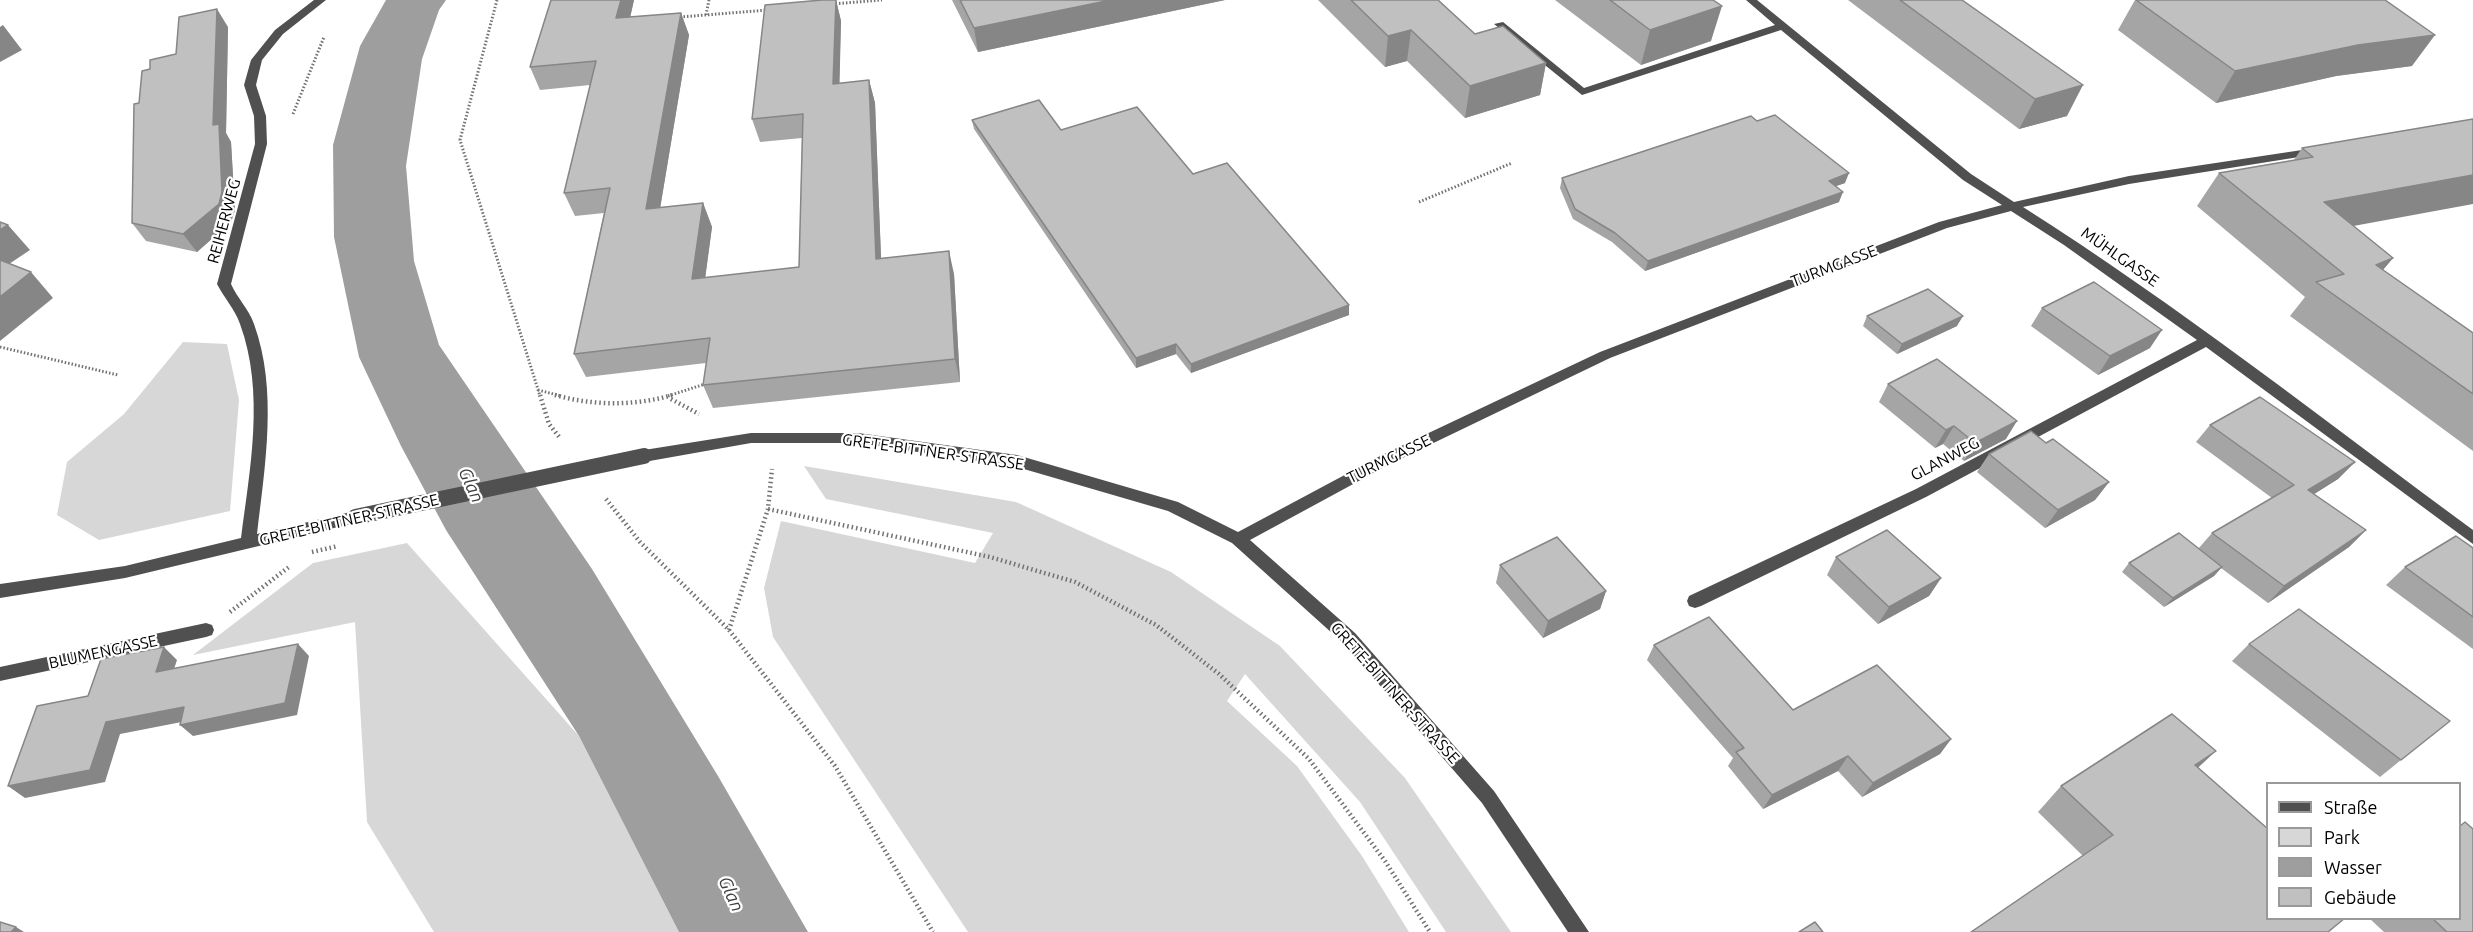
<!DOCTYPE html>
<html>
<head>
<meta charset="utf-8">
<style>
	body { margin:0 }
	#map { position:relative; width:2473px; height:932px; overflow:hidden; background:#fff; font-family:Ubuntu,sans-serif }
	canvas { display:block }
	.legend { position:absolute; left:2266px; top:782px; width:195px; height:138px; box-sizing:border-box; background:#fff; border:2px solid #999; margin:0; padding:8px 10px; list-style:none; font-size:18px; color:#000 }
	.legend li { display:flex; align-items:center; gap:12px; height:30px }
	.legend b { width:30px; border:2px solid #999 }
</style>
</head>
<body>
<div id="map">
<canvas width="2473" height="932"></canvas>
<ul class="legend">
<li><b style="height:8px;background:#505050"></b>Straße</li>
<li><b style="height:16px;background:#d7d7d7"></b>Park</li>
<li><b style="height:16px;background:#9e9e9e"></b>Wasser</li>
<li><b style="height:16px;background:#c0c0c0"></b>Gebäude</li>
</ul>
</div>
<script>
const context = document.querySelector('canvas').getContext('2d');
context.lineJoin = 'round';
function fillPath(path, color) {
  context.fillStyle = color;
  context.fill(path, 'evenodd');
}
function trace(path, color, width, dash) {
  context.strokeStyle = color;
  context.lineWidth = width;
  context.lineCap = dash ? 'butt' : 'round';
  context.setLineDash(dash || []);
  context.stroke(path);
}
function write(font, color, halo, rows, align = 'center') {
  context.font = font + ' Ubuntu,sans-serif';
  context.lineWidth = 4.5;
  context.setLineDash([]);
  context.textBaseline = 'middle';
  context.strokeStyle = halo;
  context.fillStyle = color;
  for (const [text, x, y, turn = 0] of rows) {
    context.save();
    context.translate(x, y);
    context.rotate((+turn || 0) * Math.PI / 180);
    context.textAlign = isNaN(turn) ? turn : align;
    if (halo) context.strokeText(text, 0, 0);
    context.fillText(text, 0, 0);
    context.restore();
  }
}
const green = new Path2D(`
	M183 342 227 344 239 400 230 511 99 540 57 515 67 462 124 414Z
	M804 466 1016 502 1171 572 1280 646 1405 778 1511 932H1446L1360 802 1245 674 1227 701 1297 766 1362 856 1409 932H968L773 637 764 588 781 521 975 563 993 533 826 499Z
	M407 543 579 736 679 932H434L367 822 355 622 193 655 313 563Z`);
const water = new Path2D(`
	M386 0H446L439 10 422 59 406 166 414 261 439 345 592 569 718 776 808 932H679L579 736 446 530 401 446 359 357 334 237 333 145 360 46Z`);
const pathFar1 = new Path2D(`
	M497 0 460 140 540 396
	M832 4 882 0
	M706 15 709 0
	M680 17 768 10
	M293 114 324 37
	M1419 202 1512 163
	M0 347 118 375
	M538 390 561 396
	M668 396 705 384`);
const path = new Path2D(`
	M540 395 549 424 560 438
	M555 395C594 406 634 406 673 395
	M671 399 699 414
	M606 499 640 542 729 630 835 766 933 932
	M768 509 990 557 1075 582 1156 625 1219 674 1309 759 1385 861 1430 932
	M230 612 289 567
	M729 630 768 509 772 469`);
const minor = new Path2D(`
	M314 0H326L283 34 262 60 256 85 266 116 267 144 231 284C237 298 249 309 254 324 278 390 265 466 257 534L355 511 360 513 363 517 360 521 355 523 125 578 0 598V584L125 566 241 538C250 469 265 392 240 324 235 309 224 298 217 284L255 144 254 116 244 85 251 60 275 30Z
	M1746 0H1757L1971 174 2014 202 2129 176 2322 147V153L2318 154 2129 184 2023 207C2179 306 2325 421 2473 530V544L2206 347 1926 497 1701 606 1695 608 1689 606 1687 601 1689 596 1916 489 2197 340 2064 245 2011 211 1947 228 1610 358 1392 463 1250 540 1355 633 1494 791 1589 932H1568L1482 803 1343 643 1232 543 1168 511 1017 467 858 443H751L644 462 637 456 644 450 751 433H858L1017 455 1178 502 1238 532 1382 455 1600 352 1939 222 2002 205 1963 180 1781 30 1582 95 1494 24 1503 22 1584 88 1775 25Z
	M206 623 212 625 214 630 212 635 206 637 0 681V667Z`);
const pathBridge = new Path2D(`
	M312 552 338 546`);
const minorBridge = new Path2D(`
	M355 517 644 456`);
const wall = new Path2D(`
	M634 0 630 17 681 13 689 35 660 208 703 203 712 227 705 278 799 267 802 138 760 142 752 119 836 0 841 21 839 83 869 80 875 103 881 258 954 274 960 382 713 408 703 385 706 363 586 377 574 354 604 213 575 216 564 193 590 85 540 90 530 67Z
	M952 0H1225L978 52Z
	M1318 0H1438L1475 34 1546 63 1540 95 1465 118 1407 61 1385 67Z
	M1555 0H1713L1711 41 1641 65Z
	M1848 0H1962L2067 116 2019 129Z
	M2135 0H2385L2412 66 2336 76 2216 103 2118 30Z
	M228 27 226 133 231 142 235 210 231 222 197 252 146 241 132 223 139 103 150 69Z
	M2473 119 2353 226 2393 258 2383 270 2473 333V451L2290 316 2305 297 2197 206 2219 173 2294 160 2302 148Z
	M972 120 1061 130 1193 174 1349 315 1191 373 1176 354 1136 368 974 129Z
	M1757 121 1845 183 1836 186 1839 202 1645 271 1612 242 1573 219 1560 188 1562 178Z
	M2042 308 2150 348 2098 375 2031 326Z
	M1867 316 1957 326 1897 354 1863 326Z
	M1888 384 2006 439 1964 461 1943 444 1935 448 1879 402Z
	M2210 425 2355 462 2338 479 2314 494 2366 530 2349 547 2268 603 2221 568 2214 576 2164 607 2122 572 2129 563 2198 549 2212 533 2272 498 2196 442Z
	M2046 443 2109 482 2095 500 2045 528 1977 472 1989 454Z
	M2473 548V649L2386 585 2405 567Z
	M1836 557 1941 578 1929 596 1878 624 1827 575Z
	M1500 565 1606 591 1600 609 1543 638 1496 583Z
	M2249 644 2401 760 2380 777 2232 661Z
	M1654 645 1793 710 1951 739 1940 754 1862 797 1838 771 1763 809 1728 766 1733 758 1647 660Z
	M2197 768 2328 932 2083 856 2038 812 2061 786Z
	M2369 918H2460L2473 932H2384Z`);
const shadedWall = new Path2D(`
	M621 0H634L625 41 616 18Z
	M836 0 841 21 839 107 833 84Z
	M1111 0H1225L978 52 974 28Z
	M1722 6 1711 41 1641 65 1650 30Z
	M217 9 228 27 226 133 231 142 235 210 231 222 197 252 183 234 213 125Z
	M681 13 689 35 656 233 646 209Z
	M3 25 22 50 0 62V27Z
	M1411 30 1407 61 1385 67 1388 36Z
	M2435 35 2412 66 2336 76 2216 103 2235 71 2358 45Z
	M1546 63 1540 95 1465 118 1470 86Z
	M869 80 875 103 882 282 876 259Z
	M2083 85 2067 116 2019 129 2035 99Z
	M1849 173 1845 183 1825 190 1829 181Z
	M2473 175V204L2299 236 2324 202Z
	M1843 192 1839 202 1645 271 1648 261Z
	M703 203 712 227 702 302 692 279Z
	M8 225 30 250 0 270V230Z
	M949 251 954 274 960 382 955 359Z
	M2393 258 2365 291 2376 265Z
	M31 272 53 298 0 341V297Z
	M1349 305V315L1191 373V364Z
	M1963 316 1957 326 1897 354 1902 344Z
	M2162 330 2150 348 2098 375 2110 356Z
	M1176 344V354L1136 368V358Z
	M2017 421 2006 439 1964 461 1975 443Z
	M1954 426 1943 444 1935 448 1946 430Z
	M2355 462 2338 479 2292 508 2308 490Z
	M2109 482 2095 500 2045 528 2058 510Z
	M2366 530 2349 547 2268 603 2284 586Z
	M2222 567 2214 576 2164 607 2173 598Z
	M1941 578 1929 596 1878 624 1889 607Z
	M1606 591 1600 609 1543 638 1548 621Z
	M298 644 309 656 297 715 193 736 180 725Z
	M164 647 177 660 169 684 156 672Z
	M184 707 197 719 120 734 105 782 25 798 8 786 106 722Z
	M1951 739 1940 754 1862 797 1873 783Z
	M2216 751 2188 777 2195 765Z
	M1848 756 1838 771 1763 809 1772 795Z
	M16 927 24 932H11Z`);
const building = new Path2D(`
	M551 0H621L616 18 681 13 646 209 703 203 692 279 799 267 803 114 752 119 765 5 822 0H836L833 84 869 80 876 259 949 251 955 359 703 385 710 338 574 354 610 188 564 193 596 61 530 67Z
	M960 0H1111L974 28Z
	M1351 0H1438L1475 34 1503 26 1546 63 1470 86 1411 30 1388 36Z
	M1610 0H1713L1722 6 1650 30Z
	M1900 0H1962L2083 85 2035 99Z
	M2136 0H2385L2435 35 2358 45 2235 71Z
	M217 9 213 125 219 124 222 192 219 204 183 234 132 223 134 104 139 103 142 71 150 69V60L176 54 179 17Z
	M1039 100 1061 130 1137 107 1193 174 1227 163 1349 305 1191 364 1176 344 1136 358 972 120Z
	M1775 115 1849 173 1829 181 1843 192 1648 261 1615 233 1575 209 1562 178 1751 116 1757 121Z
	M2473 119V175L2324 202 2393 258 2376 265 2473 333V394L2316 282 2344 274 2219 173 2313 157 2302 148Z
	M0 222 8 225 0 230Z
	M0 260 31 272 0 297Z
	M2094 282 2162 330 2110 356 2042 308Z
	M1928 289 1963 316 1902 344 1867 316Z
	M1937 359 2017 421 1975 443 1954 426 1946 430 1888 384Z
	M2260 397 2355 462 2308 490 2366 530 2284 586 2212 533 2294 485 2210 425Z
	M2031 431 2046 443 2053 439 2109 482 2058 510 1989 454Z
	M1887 530 1941 578 1889 607 1836 557Z
	M2179 533 2222 567 2173 598 2129 563Z
	M2456 536 2473 548V617L2405 567Z
	M1557 537 1606 591 1548 621 1500 565Z
	M2299 609 2450 721 2401 760 2249 644Z
	M1709 617 1793 710 1877 665 1951 739 1873 783 1848 756 1772 795 1736 752 1744 748 1654 645Z
	M298 644 285 703 180 725 184 707 106 722 90 770 8 786 37 706 88 696 101 659 164 647 156 672Z
	M2172 714 2216 751 2195 765 2268 829V918H2345L2328 932H1971L2113 835 2061 786Z
	M2465 822 2473 829V932H2447L2432 918H2460V826Z
	M0 922 16 927 11 932H0Z
	M1815 922 1823 932H1799Z`);
const streetNames = [
	["REIHERWEG",224,221,-75],
	["MÜHLGASSE",2120,257,35],
	["TURMGASSE",1834,266,-21],
	["GRETE-BITTNER-STRASSE",933,452,8],
	["TURMGASSE",1389,459,-26],
	["GLANWEG",1945,459,-28],
	["GRETE-BITTNER-STRASSE",349,520,-13],
	["BLUMENGASSE",103,652,-12],
	["GRETE-BITTNER-STRASSE",1395,693,48]
];
const waterNames = [
	["Glan",471,485,65],
	["Glan",731,894,65]
];
fillPath(green, '#d7d7d7');
fillPath(water, '#9e9e9e');
trace(pathFar1, '#727272', 3, [1.5, 2]);
trace(path, '#727272', 4.5, [1.5, 3]);
fillPath(minor, '#505050');
trace(pathBridge, '#727272', 4.5, [1.5, 3]);
trace(minorBridge, '#505050', 16);
fillPath(wall, '#a5a5a5');
fillPath(shadedWall, '#868686');
fillPath(building, '#c0c0c0');
trace(building, '#868686', 1.5);
write('16px', '#000', '#fff', streetNames);
write('italic 18px', '#3f3f3f', '#fff', waterNames);
</script>
</body>
</html>
